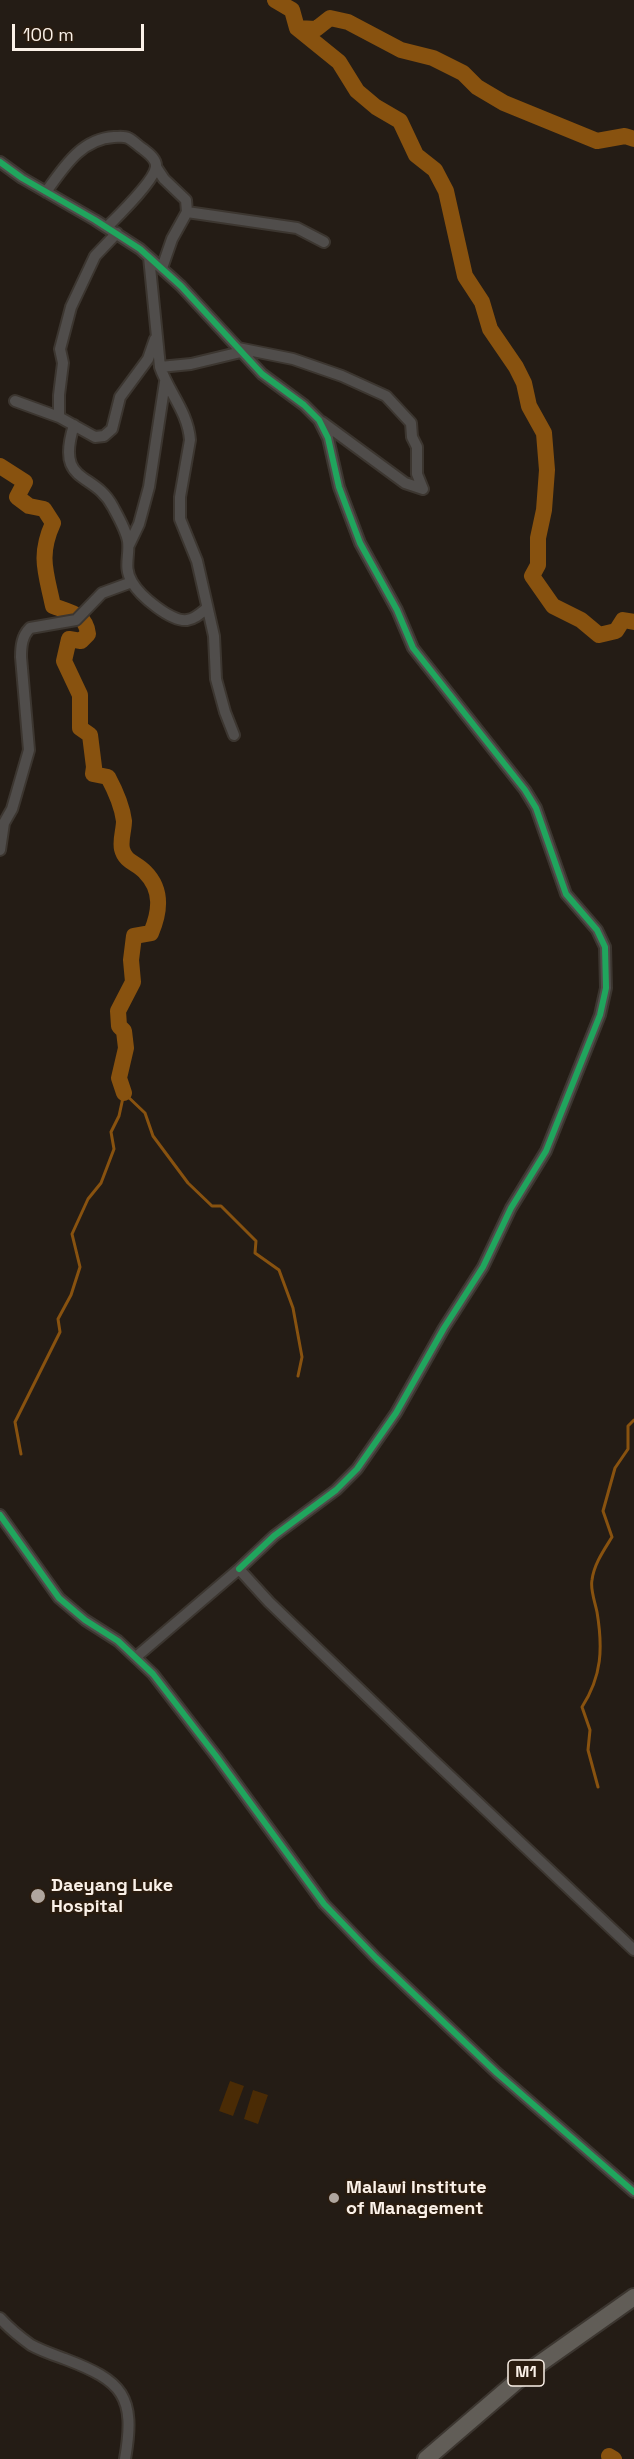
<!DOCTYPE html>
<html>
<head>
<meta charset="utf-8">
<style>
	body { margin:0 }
	#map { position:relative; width:634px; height:2459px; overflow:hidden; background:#241c15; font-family:"Space Grotesk",sans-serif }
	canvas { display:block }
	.scale { position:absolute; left:12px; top:24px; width:132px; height:27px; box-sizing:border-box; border:3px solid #fbf1e8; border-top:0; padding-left:8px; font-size:18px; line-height:21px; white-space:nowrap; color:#fbf1e8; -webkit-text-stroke:4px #2a1c0f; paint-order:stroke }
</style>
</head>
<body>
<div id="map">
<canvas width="634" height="2459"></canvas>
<div class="scale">100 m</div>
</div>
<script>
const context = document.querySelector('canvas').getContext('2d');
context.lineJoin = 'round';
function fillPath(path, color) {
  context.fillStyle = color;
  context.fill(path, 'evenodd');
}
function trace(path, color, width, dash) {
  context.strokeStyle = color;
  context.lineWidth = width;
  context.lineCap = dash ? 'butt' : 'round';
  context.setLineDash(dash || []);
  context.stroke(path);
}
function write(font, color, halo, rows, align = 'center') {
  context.font = font + ' "Space Grotesk",sans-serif';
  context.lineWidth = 4.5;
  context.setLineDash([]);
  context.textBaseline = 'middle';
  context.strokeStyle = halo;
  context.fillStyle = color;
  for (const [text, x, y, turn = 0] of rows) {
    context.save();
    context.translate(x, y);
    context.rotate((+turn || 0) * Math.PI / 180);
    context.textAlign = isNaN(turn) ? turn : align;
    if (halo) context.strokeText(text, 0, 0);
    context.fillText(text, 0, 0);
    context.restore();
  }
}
const green = new Path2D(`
	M230 2081 244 2086 233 2116 219 2111Z
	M253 2090 268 2095 258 2124 244 2119Z`);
const stream = new Path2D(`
	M21 1454 15 1422 60 1332 58 1319 71 1295 80 1267 72 1234 88 1199 101 1183 114 1149 111 1132 119 1116 124 1093 145 1113 153 1136 188 1183 212 1206H221L256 1241 255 1253 279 1270 293 1308 302 1357 298 1376
	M598 1787 588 1750 590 1730 582 1707C602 1676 603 1648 597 1612 595 1602 590 1589 592 1580 594 1564 604 1550 612 1537L603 1511 615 1468 628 1449V1426L634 1420`);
const river = new Path2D(`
	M275 0 292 10 297 28 339 62 357 91 376 107 400 121 416 155 435 170 446 191 465 276 482 302 490 329 516 367 524 383 529 406 544 433 547 470 544 510 538 538V565L532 576 553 606 581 620 599 635 616 631 623 620 634 622
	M297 28 316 29 330 18 348 22 401 50 433 58 463 73 477 87 504 103 597 141 625 136 634 139
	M0 466 25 482 17 497 29 506 44 509 53 523C38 556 46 572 53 606 69 612 86 614 88 634L81 641 69 639 64 661 80 695V728L90 735 94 767 93 774 108 777C115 790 122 805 124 821 124 830 120 840 122 849 125 862 137 863 145 872 163 890 160 912 151 933L134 936 131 960 133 982 118 1011 119 1026 124 1031 126 1048 119 1078 124 1093
	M609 2456 614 2459`);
const minor = new Path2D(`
	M0 162 22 178 95 220 140 249 181 286 262 374 304 405 319 420 328 438 339 487 360 543 397 610 413 648 525 790 536 808 566 894 597 930 605 947 606 988 600 1015 546 1151 511 1208 483 1267 444 1328 396 1413 357 1469 336 1490 274 1536 239 1569
	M156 167 164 179 186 200 187 212
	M46 192C64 167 81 139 114 137 119 137 124 136 128 138 133 140 138 146 143 149 148 153 157 159 156 167 154 181 118 216 107 227
	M149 257 160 367C169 393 188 412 190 440L180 497V519L197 561 214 636 216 679 225 712 234 735
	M162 268 172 239 187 212 297 228 324 242
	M238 348 293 359 342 376 386 396 411 423 412 437 417 447V474L423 489
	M160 367 191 364 241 352
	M15 401 59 417 95 437 104 436 112 429 120 397 148 359 155 339
	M59 417V395L63 363 60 349 71 307 95 256 117 233
	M322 422 405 483 423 489
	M74 425C55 486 94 470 113 507 119 518 126 530 128 541 130 556 123 567 132 582 140 596 171 622 187 620 195 619 201 613 207 608
	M129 545 139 524 149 487 165 382
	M0 850 4 823 12 809 29 750 21 657C21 646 22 636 30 628L76 620 102 593 132 582
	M0 1515 59 1598 85 1620 118 1641 153 1674 216 1756 324 1904 376 1958 497 2073 634 2192
	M136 1657 239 1569 269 1602 433 1760 634 1950
	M0 2318C9 2328 20 2337 31 2345 42 2351 54 2355 65 2359 123 2381 136 2396 125 2459`);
const highway = new Path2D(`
	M426 2459 525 2374 634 2297`);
const cycleway = new Path2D(`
	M0 162 22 178 95 220 140 249 181 286 262 374 304 405 319 420 328 438 339 487 360 543 397 610 413 648 525 790 536 808 566 894 597 930 605 947 606 988 600 1015 546 1151 511 1208 483 1267 444 1328 396 1413 357 1469 336 1490 274 1536 239 1569
	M0 1515 59 1598 85 1620 118 1641 153 1674 216 1756 324 1904 376 1958 497 2073 634 2192`);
const markers = [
	[38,1896,8,"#b0a69e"],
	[334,2198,6,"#b0a69e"]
];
const shields = [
	[526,2373,36]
];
const shieldNames = [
	["M1",526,2373]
];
const poiNames = [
	["Daeyang Luke",51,1886],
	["Hospital",51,1907],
	["Malawi Institute",346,2188],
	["of Management",346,2209]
];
fillPath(green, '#4a2b05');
trace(stream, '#88520f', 3);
trace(river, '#88520f', 16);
trace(minor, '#3c3630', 14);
trace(highway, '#3c3630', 20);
trace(minor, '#504d4b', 10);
trace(highway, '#615d57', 16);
trace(cycleway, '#20a55d', 6);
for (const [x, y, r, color] of markers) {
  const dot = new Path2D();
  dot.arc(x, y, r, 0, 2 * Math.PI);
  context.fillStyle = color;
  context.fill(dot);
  trace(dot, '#2a1c0f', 2);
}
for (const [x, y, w] of shields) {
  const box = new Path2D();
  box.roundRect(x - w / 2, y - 13, w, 26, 4.5);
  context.fillStyle = '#2a1c0f';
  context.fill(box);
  trace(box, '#fbf1e8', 1.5);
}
write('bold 16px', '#fbf1e8', null, shieldNames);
write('bold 18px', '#fbf1e8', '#2a1c0f', poiNames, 'left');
</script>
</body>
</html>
